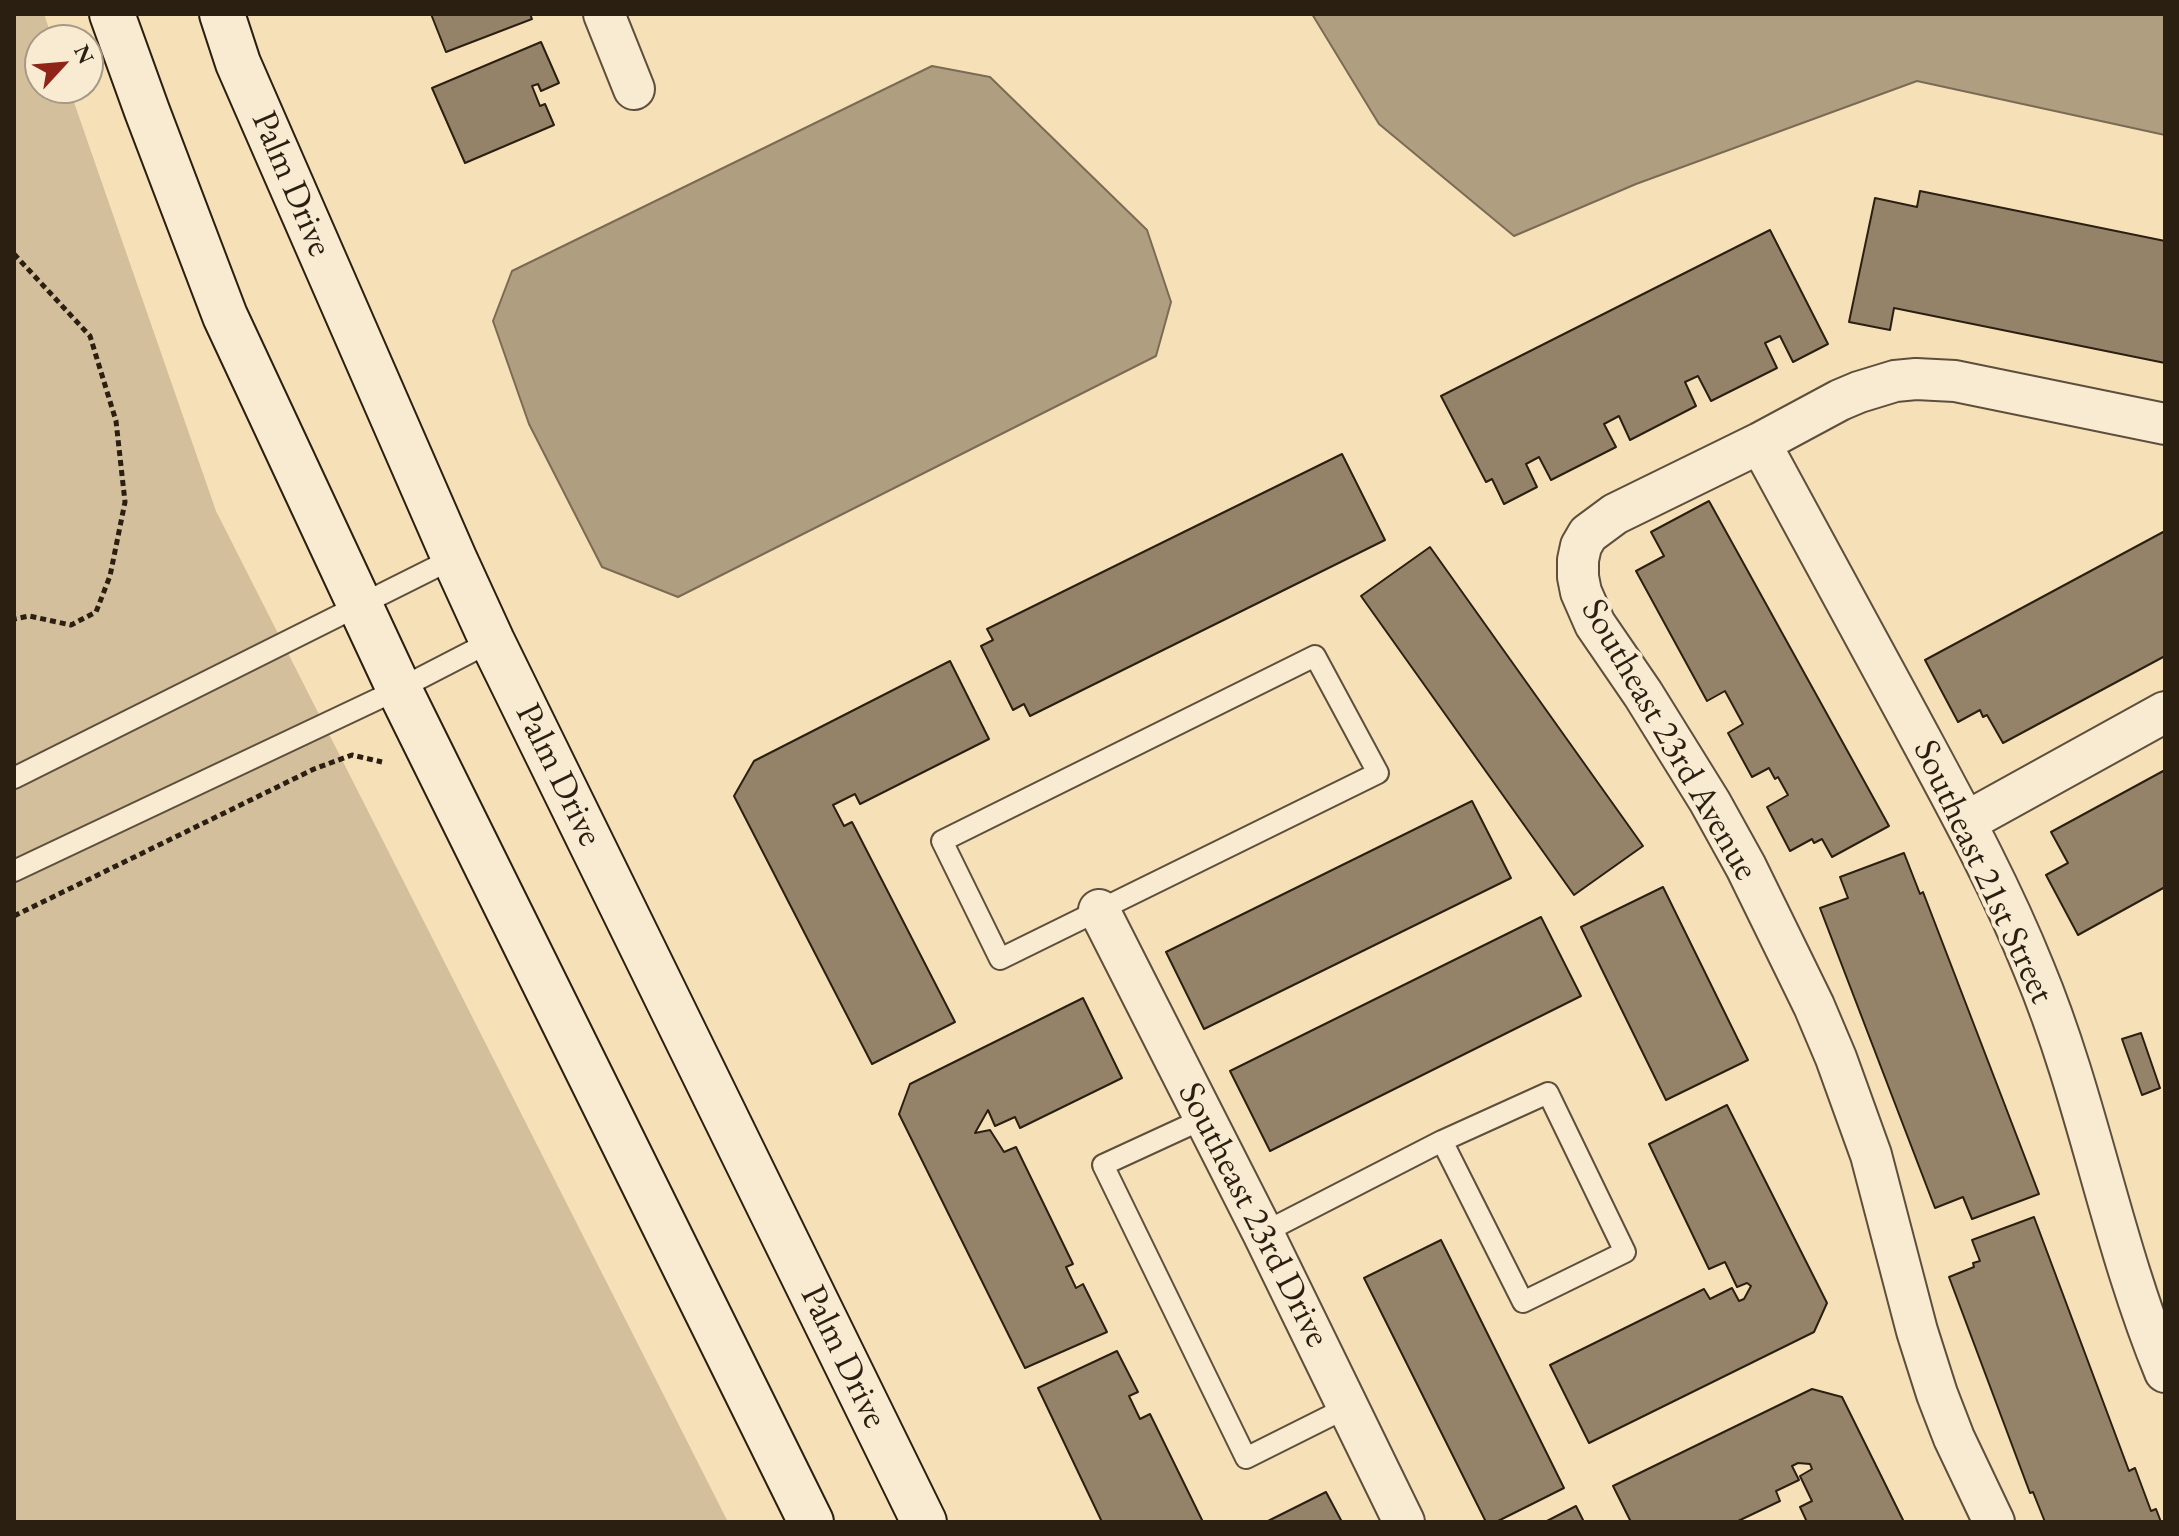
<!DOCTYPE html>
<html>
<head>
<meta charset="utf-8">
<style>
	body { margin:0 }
	#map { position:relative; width:2179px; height:1536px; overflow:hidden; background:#f5e0b8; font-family:"EB Garamond",serif }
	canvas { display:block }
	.frame { position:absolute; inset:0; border:16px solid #2b1f12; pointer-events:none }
	.north { position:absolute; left:24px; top:24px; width:80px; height:80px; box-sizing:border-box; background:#f8ebd1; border:2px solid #a69985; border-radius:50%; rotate:64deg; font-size:22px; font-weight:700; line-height:32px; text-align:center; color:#2b1f12 }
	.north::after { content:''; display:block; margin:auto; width:28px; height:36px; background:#8f2418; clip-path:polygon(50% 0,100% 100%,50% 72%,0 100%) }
</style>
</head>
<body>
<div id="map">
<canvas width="2179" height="1536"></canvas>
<div class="frame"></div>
<div class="north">N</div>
</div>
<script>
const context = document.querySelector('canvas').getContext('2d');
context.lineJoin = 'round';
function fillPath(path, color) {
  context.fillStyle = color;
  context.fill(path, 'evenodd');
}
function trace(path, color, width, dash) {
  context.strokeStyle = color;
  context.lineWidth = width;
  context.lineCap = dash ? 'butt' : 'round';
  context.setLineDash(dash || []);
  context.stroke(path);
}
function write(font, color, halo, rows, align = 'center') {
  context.font = font + ' "EB Garamond",serif';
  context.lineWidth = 8;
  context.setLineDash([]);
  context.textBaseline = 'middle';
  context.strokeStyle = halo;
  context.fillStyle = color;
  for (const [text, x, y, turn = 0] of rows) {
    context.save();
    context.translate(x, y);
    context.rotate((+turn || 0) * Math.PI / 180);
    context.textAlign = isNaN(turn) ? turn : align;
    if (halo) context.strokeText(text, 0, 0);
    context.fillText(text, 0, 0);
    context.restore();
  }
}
const green = new Path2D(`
	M14 14H44L53 40H40V88H69L216 511 728 1522H14Z`);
const water = new Path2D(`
	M1312 14H2165V135L1917 81 1636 184 1514 236 1379 124Z
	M932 66 990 77 1147 230 1171 302 1156 356 678 597 602 567 529 424 493 321 512 271Z`);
const building = new Path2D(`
	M431 14H530L532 19 446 52Z
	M541 42 559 83 541 91 538 84 532 86 540 106 545 104 554 125 465 163 432 88Z
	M1920 191 2165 241V363L1894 308 1890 330 1849 322 1875 198 1917 207Z
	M1770 230 1828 344 1793 362 1780 336 1765 343 1777 368 1711 401 1698 376 1685 382 1696 406 1630 440 1619 416 1604 424 1616 447 1551 480 1539 457 1526 464 1537 487 1504 504 1492 479 1486 482 1441 396Z
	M1342 454 1385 540 1030 716 1024 704 1013 710 981 646 993 640 987 629Z
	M1709 501 1889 826 1832 857 1822 839 1814 843 1812 839 1790 851 1767 807 1788 795 1778 777 1775 779 1769 768 1752 777 1728 733 1743 724 1725 691 1707 701 1636 571 1664 556 1651 532Z
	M2165 531V656L2003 743 1987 715 1983 717 1980 710 1958 722 1925 660Z
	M1430 547 1643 846 1574 895 1361 596Z
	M950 661 989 739 860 804 855 794 833 805 844 826 852 822 955 1022 872 1064 734 796 754 761Z
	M2165 770V887L2078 935 2046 875 2068 863 2051 832Z
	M1472 801 1511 878 1204 1029 1166 952Z
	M1904 853 1920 894 1923 892 2039 1194 1972 1219 1963 1197 1935 1208 1820 908 1848 898 1840 877Z
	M1663 887 1748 1060 1666 1100 1581 927Z
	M1541 917 1581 996 1270 1151 1230 1071Z
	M1083 998 1122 1078 1020 1128 1015 1117 995 1126 988 1110 975 1133 990 1130 1004 1152 1016 1147 1073 1264 1066 1267 1076 1288 1083 1284 1107 1332 1025 1368 899 1114 910 1084Z
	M2141 1033 2160 1088 2142 1095 2122 1039Z
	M1727 1105 1827 1303 1814 1332 1589 1443 1550 1365 1704 1289 1710 1299 1732 1288 1739 1301 1744 1299 1751 1286 1747 1283 1737 1287 1725 1262 1709 1269 1649 1144Z
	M2034 1217 2129 1471 2135 1468 2151 1511 2156 1509 2161 1522H2045L2033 1492 2030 1493 1949 1277 1974 1267 1973 1263 1980 1261 1972 1240Z
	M1441 1240 1564 1488 1496 1522H1486L1364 1278Z
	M1117 1351 1138 1392 1129 1396 1140 1419 1150 1414 1203 1522H1102L1038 1388Z
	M1812 1389 1842 1397 1904 1522H1807L1800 1507 1812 1501 1800 1476 1812 1469 1810 1464 1798 1463 1792 1466 1799 1480 1776 1491 1780 1501 1736 1522H1631L1613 1486Z
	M1326 1492 1342 1522H1266Z
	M1576 1506 1584 1522H1545Z`);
const path = new Path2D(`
	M14 254 90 336 116 421 125 502 110 576 96 612 71 625 29 616 14 619
	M14 916 314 769 352 755 382 762`);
const service = new Path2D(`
	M1315 656 1378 773 1000 959 942 841Z
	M14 778 454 558
	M14 871 399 689 492 641
	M1205 1118 1103 1165 1246 1458 1348 1407
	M1263 1233 1442 1141 1548 1093 1625 1252 1523 1302 1442 1141`);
const minor = new Path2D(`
	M604 14 634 89
	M1760 443C1810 535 1860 627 1910 719 1954 801 1999 882 2034 969 2088 1099 2111 1241 2165 1372
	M1966 822 2165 712
	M1099 910 1263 1233 1404 1522
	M1994 1522 1954 1438 1937 1394 1917 1331 1871 1155 1836 1058 1814 1006 1746 867 1710 802 1643 694 1595 624 1581 592 1578 577V560L1581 546 1588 534 1615 514 1760 443 1840 400 1859 392 1895 381 1916 379 1955 381 2165 424`);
const secondary = new Path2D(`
	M112 14 147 111 225 316 399 689 811 1522
	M222 14 238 63 454 558 492 641 924 1522`);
const streetNames = [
	["Palm Drive",291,184,67],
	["Southeast 23rd Avenue",1669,740,60],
	["Palm Drive",558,775,64],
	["Southeast 21st Street",1983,872,65],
	["Southeast 23rd Drive",1253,1215,63],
	["Palm Drive",843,1357,64]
];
fillPath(green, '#d3bf9c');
fillPath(water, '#b09e80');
trace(water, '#7b6b54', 2);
fillPath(building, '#948368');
trace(building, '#2b1f12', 2);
trace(service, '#5e4f3c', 24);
trace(minor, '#5e4f3c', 44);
trace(secondary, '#2b1f12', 48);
trace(path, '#2b1f12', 5, [6, 4]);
trace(service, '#f8ebd1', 20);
trace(minor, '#f8ebd1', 40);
trace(secondary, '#f8ebd1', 44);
write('36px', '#2b1f12', '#f8ebd1', streetNames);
</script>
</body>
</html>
